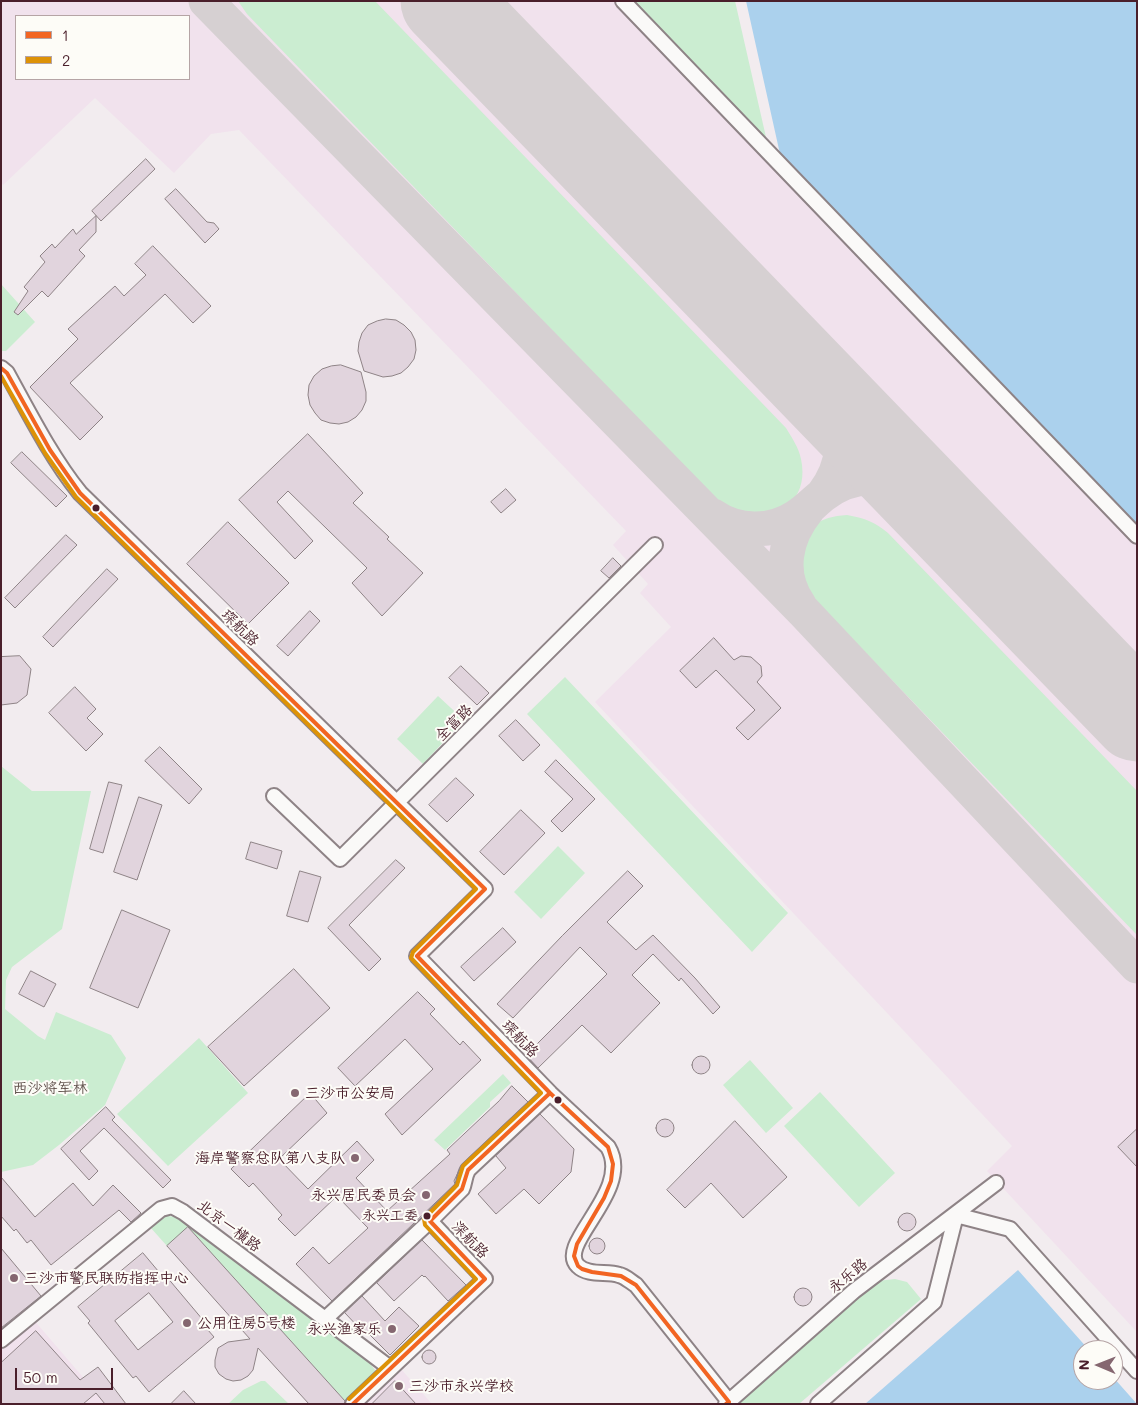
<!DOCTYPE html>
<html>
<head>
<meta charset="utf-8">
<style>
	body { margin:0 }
	#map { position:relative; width:1138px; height:1405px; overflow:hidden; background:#f2ecef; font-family:Mali,sans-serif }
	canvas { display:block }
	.frame { position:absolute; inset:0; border:2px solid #4a1f2b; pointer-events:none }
	.legend { position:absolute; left:15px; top:15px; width:175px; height:65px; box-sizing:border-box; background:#fdfcf7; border:1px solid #b5a4a5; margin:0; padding:6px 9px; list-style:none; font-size:15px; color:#4a1f2b }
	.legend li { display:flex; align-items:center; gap:10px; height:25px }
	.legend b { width:25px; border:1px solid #b5a4a5 }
	.north { position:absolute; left:1073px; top:1340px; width:50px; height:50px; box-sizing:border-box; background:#fdfcf7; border:1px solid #b5a4a5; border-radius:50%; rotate:271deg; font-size:14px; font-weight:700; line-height:20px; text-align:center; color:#4a1f2b }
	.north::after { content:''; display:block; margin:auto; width:18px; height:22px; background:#856770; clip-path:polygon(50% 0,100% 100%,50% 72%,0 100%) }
	.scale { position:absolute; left:15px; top:1368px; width:98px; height:22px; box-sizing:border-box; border:2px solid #4a1f2b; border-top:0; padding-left:6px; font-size:15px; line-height:18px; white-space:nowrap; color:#4a1f2b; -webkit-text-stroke:4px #fdfcf7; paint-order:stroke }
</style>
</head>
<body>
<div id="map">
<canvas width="1138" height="1405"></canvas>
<div class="frame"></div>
<ul class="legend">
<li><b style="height:6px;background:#f26522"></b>1</li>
<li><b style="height:6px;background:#dd9206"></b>2</li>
</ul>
<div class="north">N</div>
<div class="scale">50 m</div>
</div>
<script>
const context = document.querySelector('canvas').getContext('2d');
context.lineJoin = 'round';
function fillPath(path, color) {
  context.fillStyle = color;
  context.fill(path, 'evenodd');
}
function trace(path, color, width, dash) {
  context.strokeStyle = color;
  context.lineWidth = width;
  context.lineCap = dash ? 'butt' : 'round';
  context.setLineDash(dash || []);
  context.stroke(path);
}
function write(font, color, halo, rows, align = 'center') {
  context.font = font + ' Mali,"LXGW WenKai TC",sans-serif';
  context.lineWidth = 4;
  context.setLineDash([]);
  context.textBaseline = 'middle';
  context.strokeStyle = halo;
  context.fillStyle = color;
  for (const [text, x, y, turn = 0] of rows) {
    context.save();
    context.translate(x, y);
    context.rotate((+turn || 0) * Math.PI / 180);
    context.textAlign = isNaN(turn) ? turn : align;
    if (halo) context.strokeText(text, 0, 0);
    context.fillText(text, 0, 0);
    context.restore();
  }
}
const built = new Path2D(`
	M1 1H633L1137 526V1332L987 1171 1012 1146 595 702 671 627 640 593 648 584 613 545 626 531 239 130 211 134 174 173 95 98 3 185 1 183ZM16 16H189V79H16Z
	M33 1319 106 1404H1V1347Z
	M401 1369 432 1404H363Z`);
const green = new Path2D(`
	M238 1H375L786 428C792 438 799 448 801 459 811 506 768 527 729 509 725 507 720 503 716 500L247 14Z
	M627 1H735L768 146Z
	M1 284 35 322 6 351H1Z
	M847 515C864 518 875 522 888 533L1137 791V935L816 601C812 595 808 590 806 584 802 575 801 566 801 557 803 526 819 517 847 515Z
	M565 677 788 913 752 952 527 714Z
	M438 696 464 720 423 764 397 739Z
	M1 766 32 791H91L62 929 12 967 6 980 5 1009 38 1036 45 1040 56 1012 111 1035 126 1058 105 1105 59 1145 33 1165 1 1172Z
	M558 846 585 873 541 919 514 892Z
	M199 1038 248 1093 168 1166 117 1114Z
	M750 1060 793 1108 766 1133 723 1085Z
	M503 1074 511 1083 490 1102V1107L445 1150 434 1140Z
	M820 1092 895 1173 859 1207 784 1126Z
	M168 1216 177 1217 362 1353 375 1370 373 1376 345 1401 188 1228 167 1246 150 1227 161 1217Z
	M895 1279 907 1282 921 1299 799 1404H742L738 1400 877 1281Z
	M261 1381H265L289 1404H228L243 1390Z`);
const water = new Path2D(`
	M746 1H1137V526L780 154Z
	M1018 1270 1089 1350H1083V1380H1113V1377L1137 1404H865Z`);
const taxiway = new Path2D(`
	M206 1 804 612 1137 966
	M823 495C846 464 848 433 829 398
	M713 516C737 533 772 533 796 517 806 511 814 502 823 495 852 472 888 473 919 492
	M799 605C777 573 785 537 808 509`);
const runway = new Path2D(`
	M445 1 1137 717`);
const building = new Path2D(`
	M146 159 155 169 101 221 92 211Z
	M176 189 207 222 214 223 219 229 205 243 165 199Z
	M96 216V232L79 250 85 256 48 297 42 291 18 315 14 312 28 291 24 287 45 262 40 256 52 244 55 248 73 229 76 234Z
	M153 246 211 306 193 323 165 294 70 383 103 417 80 440 30 387 78 339 68 329 115 286 124 296 146 275 135 264Z
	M386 319 396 320 404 325 411 332 415 340 416 350 414 359 408 367 401 373 392 376 383 377 364 371 358 351 359 342 362 333 368 325 377 321Z
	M341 365 361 372 366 392V401L362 410 356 417 348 422 339 424 330 423 321 420 315 413 310 405 308 395 309 385 314 376 322 369 331 366Z
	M308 434 363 493 353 503 389 537 387 539 423 573 382 616 352 583 367 568 288 491 277 502 313 541 295 559 239 500Z
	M22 452 67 496 56 507 11 463Z
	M506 489 516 500 501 513 491 502Z
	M228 522 289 583 248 624 187 564Z
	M66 535 77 545 15 608 5 598Z
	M613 558 621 566 609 578 601 571Z
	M107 569 118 579 53 647 43 637Z
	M310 611 320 621 288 656 277 646Z
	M714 638 734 660 741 656 751 657 761 666 762 676 757 682 781 708 748 740 736 728 755 710 716 670 696 688 680 671Z
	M20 656 31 669 27 695 17 703 1 705V657Z
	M461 666 489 693 477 705 449 678Z
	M75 687 96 709 87 718 103 734 86 751 49 713Z
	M516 720 540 745 523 761 499 736Z
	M160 747 202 789 189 804 145 761Z
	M556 760 595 799 562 832 551 821 573 799 545 772Z
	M456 778 474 795 447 822 429 805Z
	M109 782 122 785 103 853 90 849Z
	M139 797 162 805 137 880 114 872Z
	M521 810 545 833 504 875 480 852Z
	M251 842 282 851 277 869 246 859Z
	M396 860 405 868 349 925 381 959 369 971 328 928Z
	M300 871 321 877 308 922 287 916Z
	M628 871 643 886 607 922 636 950 653 935 695 978 720 1007 713 1014 681 978 679 981 653 954 632 975 660 1003 611 1053 582 1025 538 1068 526 1055 607 974 580 947 513 1018 497 1004 562 936Z
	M122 910 170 930 138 1008 90 988Z
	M503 928 516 942 474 981 461 967Z
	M294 969 330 1008 244 1086 208 1047Z
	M31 971 56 984 44 1007 19 994Z
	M418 992 435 1009 430 1014 460 1045 463 1041 481 1060 402 1135 385 1114 433 1069 405 1039 355 1086 338 1068Z
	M692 1065a9 9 0 1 1 18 0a9 9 0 1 1-18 0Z
	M512 1086 528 1102 462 1164 454 1181 455 1184 332 1301 296 1264 313 1247 329 1264 368 1228 337 1196 295 1236 278 1219 282 1215 253 1183 249 1187 231 1169 310 1093 327 1113 279 1159 308 1189 357 1141 374 1160 356 1178 387 1211 450 1154 447 1150 499 1101Z
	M106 1107 115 1117 112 1120 171 1180 163 1188 104 1128 80 1151 98 1171 89 1180 61 1149Z
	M540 1114 574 1149 571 1172 539 1204 524 1189 496 1214 478 1194 506 1168 496 1156Z
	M656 1128a9 9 0 1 1 18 0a9 9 0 1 1-18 0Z
	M735 1121 787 1177 743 1218 711 1183 685 1208 667 1190Z
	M1137 1129V1167L1118 1147Z
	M1 1177 35 1217 73 1183 93 1206 113 1185 141 1213 131 1222 119 1210 51 1265 31 1240 27 1243 16 1229 14 1231 1 1216Z
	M898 1222a9 9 0 1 1 18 0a9 9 0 1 1-18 0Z
	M188 1227 345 1401 344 1404H309L258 1348 253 1370 248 1376 241 1380 233 1381 226 1379 219 1374 215 1367V1360L218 1348 228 1342 250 1339 167 1246Z
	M589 1246a8 8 0 1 1 16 0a8 8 0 1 1-16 0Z
	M422 1240 466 1285 448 1301 425 1276 424 1277 422 1275 394 1301 377 1283Z
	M1 1248 41 1296 1 1328Z
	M143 1253 164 1278 166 1276 203 1320 201 1322 214 1337 149 1392 136 1376 133 1378 88 1323 90 1321 78 1307ZM149 1293 173 1322 138 1350 115 1321Z
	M794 1297a9 9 0 1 1 18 0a9 9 0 1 1-18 0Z
	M362 1296 385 1321 399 1307 419 1326 390 1355 364 1329 362 1331 345 1313Z
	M36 1331 80 1380 98 1367 126 1404H105L96 1393 83 1404H1V1363Z
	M422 1357a7 7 0 1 1 14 0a7 7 0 1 1-14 0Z
	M395 1381 416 1404H372Z
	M184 1391 196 1404H171Z`);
const street = new Path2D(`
	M623 1 1137 536
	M1 368 7 373C29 413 51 457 80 493L485 889 417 956 550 1093 608 1147C634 1191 555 1244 578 1266 588 1276 607 1271 619 1275 625 1276 631 1282 636 1285L731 1404
	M274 796 340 859 655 545
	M325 1319 430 1221
	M1 1340 161 1209 172 1206 183 1212 390 1368
	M353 1404 485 1279 430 1221 462 1189C465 1183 464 1177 468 1170L550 1093
	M726 1404 854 1291 996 1183
	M818 1404 934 1302 956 1215 1010 1229 1137 1371`);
const bus1 = new Path2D(`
	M1 368 7 373 50 450 80 493 485 889 417 956 550 1093 608 1147 613 1164 611 1181 604 1198 577 1244 574 1256 578 1266 582 1269 592 1272 621 1276 636 1285 729 1402 726 1404
	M353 1404 485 1279 430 1221 462 1189 468 1170 550 1093`);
const bus2 = new Path2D(`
	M1 376 45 453 76 497 476 889 413 952 411 958 541 1093 463 1166 457 1185 424 1219 425 1225 476 1279 349 1399`);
const markers = [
	[96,508,4.5,"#4a1f2b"],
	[295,1093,5,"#856770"],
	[558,1100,4.5,"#4a1f2b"],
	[355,1158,5,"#856770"],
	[426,1195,5,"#856770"],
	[427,1216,4.5,"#4a1f2b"],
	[14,1278,5,"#856770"],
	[187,1323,5,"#856770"],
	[392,1329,5,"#856770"],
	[399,1386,5,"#856770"]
];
const busNames = [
	["永兴工委",418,1216]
];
const streetNames = [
	["琛航路",240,628,44],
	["全富路",454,723,-45],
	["琛航路",520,1039,46],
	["北京一横路",229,1226,37],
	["深航路",470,1240,46],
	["永乐路",848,1276,-39]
];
const parkNames = [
	["西沙将军林",50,1088]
];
const poiNames = [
	["三沙市公安局",305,1093],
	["海岸警察总队第八支队",345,1158,"right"],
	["永兴居民委员会",416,1195,"right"],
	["三沙市警民联防指挥中心",24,1278],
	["公用住房5号楼",197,1323],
	["永兴渔家乐",382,1329,"right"],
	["三沙市永兴学校",409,1386]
];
fillPath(built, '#f1e2ed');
fillPath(green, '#cbedd1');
fillPath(water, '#abd1ed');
trace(taxiway, '#d6d0d2', 35);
trace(runway, '#d6d0d2', 89);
fillPath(building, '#e1d4dd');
trace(building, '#8e8386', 1);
trace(street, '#8e8386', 18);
trace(street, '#faf9f8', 14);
trace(bus1, '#f26522', 4);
trace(bus2, '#dd9206', 4);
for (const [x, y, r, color] of markers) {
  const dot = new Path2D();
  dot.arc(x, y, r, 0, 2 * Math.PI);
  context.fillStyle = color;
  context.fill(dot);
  trace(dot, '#fdfcf7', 2);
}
write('14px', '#4a1f2b', '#fdfcf7', busNames, 'right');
write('15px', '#4a1f2b', '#fdfcf7', streetNames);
write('15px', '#62534e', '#fdfcf7', parkNames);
write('15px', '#4a1f2b', '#fdfcf7', poiNames, 'left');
</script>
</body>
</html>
